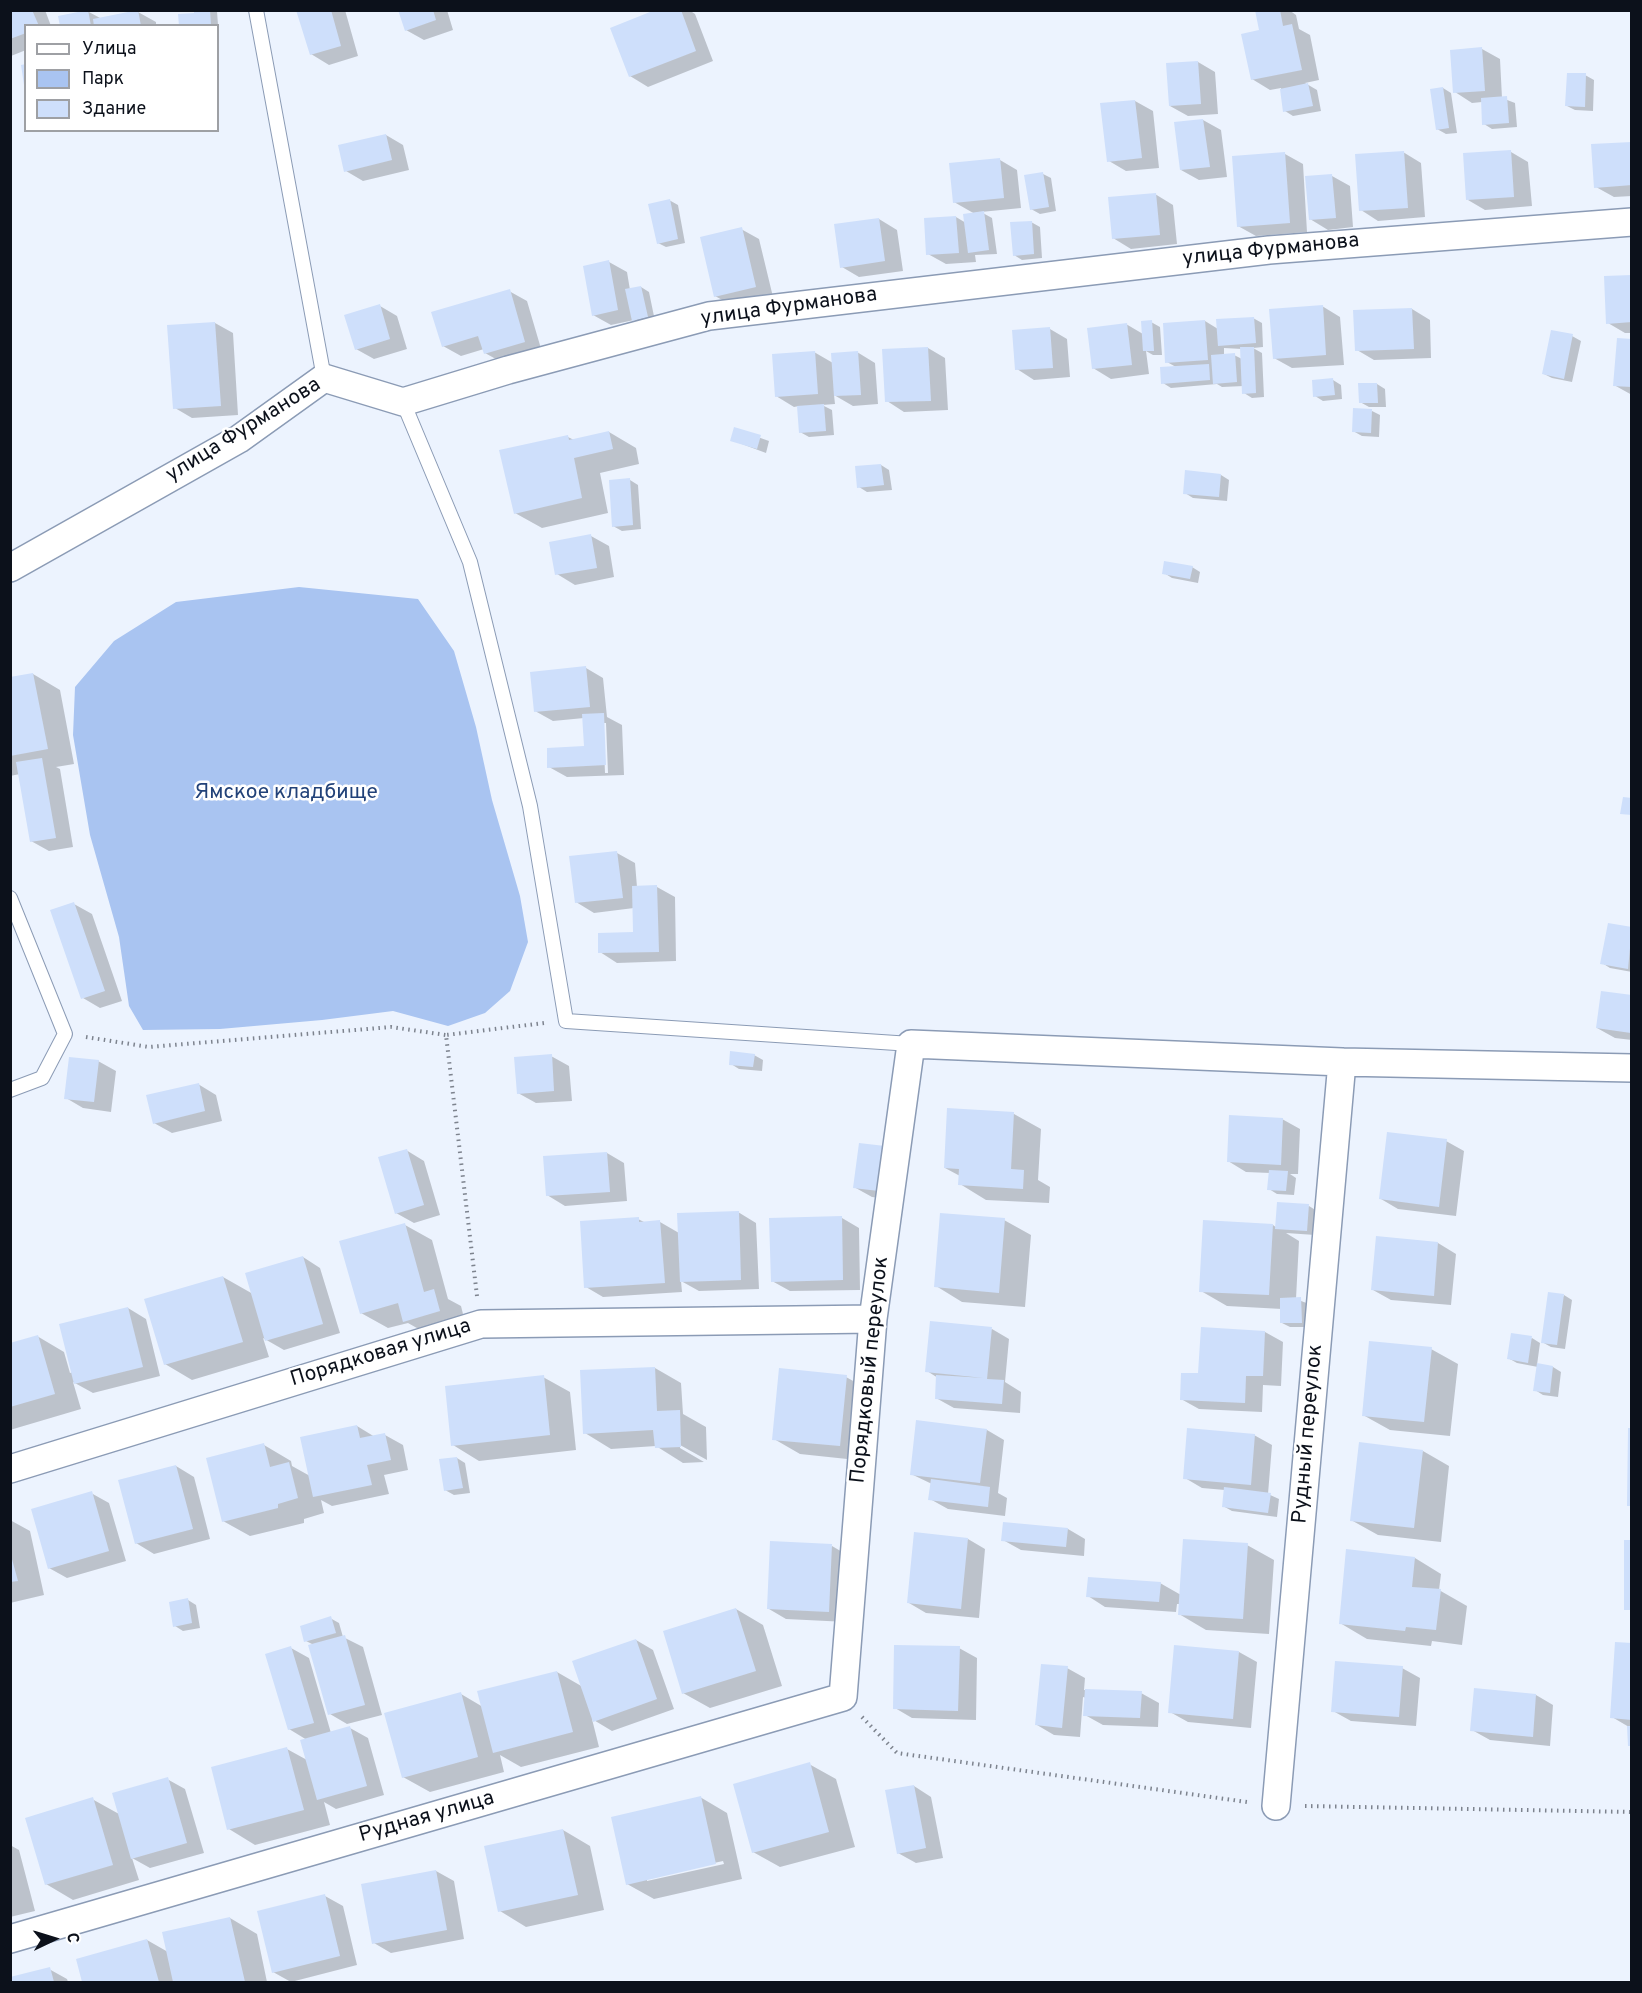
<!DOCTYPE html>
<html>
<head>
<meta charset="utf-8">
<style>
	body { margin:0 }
	#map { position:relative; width:1642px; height:1993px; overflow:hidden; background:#ecf3fe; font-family:Overpass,sans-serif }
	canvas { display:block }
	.frame { position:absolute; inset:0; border:12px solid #0c111b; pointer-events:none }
	.legend { position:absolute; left:24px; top:24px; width:195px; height:108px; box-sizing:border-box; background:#fff; border:2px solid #9ea0a4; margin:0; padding:8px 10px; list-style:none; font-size:18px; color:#0c111b }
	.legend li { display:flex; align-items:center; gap:12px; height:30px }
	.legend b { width:30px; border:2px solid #9ea0a4 }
	.north { position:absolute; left:24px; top:1909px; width:60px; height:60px; -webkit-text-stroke:4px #fff; paint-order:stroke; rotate:86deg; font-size:16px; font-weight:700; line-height:24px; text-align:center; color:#0c111b }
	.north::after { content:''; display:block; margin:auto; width:21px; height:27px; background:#0c111b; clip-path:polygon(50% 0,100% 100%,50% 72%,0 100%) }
</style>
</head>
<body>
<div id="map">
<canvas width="1642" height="1993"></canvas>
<div class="frame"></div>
<ul class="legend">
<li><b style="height:8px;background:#fff"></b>Улица</li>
<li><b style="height:16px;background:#a9c4f1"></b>Парк</li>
<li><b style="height:16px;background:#cedffb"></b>Здание</li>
</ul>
<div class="north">С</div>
</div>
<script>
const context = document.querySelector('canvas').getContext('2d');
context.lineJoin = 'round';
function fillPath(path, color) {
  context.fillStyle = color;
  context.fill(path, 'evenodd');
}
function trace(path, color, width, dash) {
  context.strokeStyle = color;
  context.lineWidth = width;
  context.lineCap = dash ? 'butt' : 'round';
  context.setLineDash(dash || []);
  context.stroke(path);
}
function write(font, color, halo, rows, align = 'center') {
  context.font = font + ' Overpass,sans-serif';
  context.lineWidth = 5;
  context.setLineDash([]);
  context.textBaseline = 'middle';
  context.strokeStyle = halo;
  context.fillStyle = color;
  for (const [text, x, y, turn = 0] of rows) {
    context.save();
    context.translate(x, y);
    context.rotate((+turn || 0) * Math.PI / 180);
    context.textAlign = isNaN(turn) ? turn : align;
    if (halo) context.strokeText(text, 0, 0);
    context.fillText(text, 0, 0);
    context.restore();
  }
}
const green = new Path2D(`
	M299 587 418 599 454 651 476 727 492 800 520 896 528 942 510 991 485 1013 448 1026 393 1011 322 1020 220 1029 143 1030 129 1006 119 937 90 835 73 735 75 687 114 641 176 602Z`);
const shadow = new Path2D(`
	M10 10H45L51 26H26V50L11 56Z
	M195 10 217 11 219 39 218 26H180L195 14Z
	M298 10H345L358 56 329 65 311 54Z
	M400 10H447L453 30 424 40 406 30Z
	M659 10H689L695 14 713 61 648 87 630 76Z
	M1257 10H1289L1296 15 1299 29 1310 35 1319 80 1305 83 1317 90 1321 111 1293 116 1285 111 1281 88 1270 90 1252 79 1261 31Z
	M87 11 102 19 138 12 156 22V26H62Z
	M1482 49 1500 59 1502 98 1515 103 1517 127 1492 129 1484 124 1482 102 1472 103 1455 92Z
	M1198 62 1215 72 1218 114 1188 116 1170 106Z
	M1585 75 1594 80 1593 111 1575 110 1567 106Z
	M1443 88 1451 93 1457 133 1446 134 1437 129Z
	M1135 101 1153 111 1159 168 1126 171 1109 161Z
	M1203 120 1221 130 1227 177 1199 180 1181 170Z
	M386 135 403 145 409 170 363 181 346 171Z
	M1632 143V196L1614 197 1596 187Z
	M1403 152 1421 163 1425 217 1378 221 1361 210Z
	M1511 152 1528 162 1532 206 1485 210 1468 200Z
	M1285 154 1303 164 1307 232 1256 236 1238 226Z
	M1000 160 1017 170 1021 208 981 212 992 218 997 254 975 255 976 262 946 264 928 254 956 217 966 223 975 214 954 202Z
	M1043 174 1051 178 1056 211 1040 214 1031 209Z
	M1332 176 1350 186 1353 227 1328 230 1310 219Z
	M1155 194 1173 205 1177 244 1131 249 1113 238Z
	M669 200 678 205 685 243 666 247 658 243Z
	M879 219 897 230 903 271 859 277 842 267Z
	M1031 222 1040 227 1042 258 1022 260 1014 255Z
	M741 229 759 239 773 297 733 306 715 296Z
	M609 262 627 272 630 290 641 287 649 292 655 321 642 324 634 320 611 325 593 315Z
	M1632 276V333H1625L1608 323Z
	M509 291 527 301 542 352 503 363 485 353 484 349 461 356 443 346Z
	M380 306 397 316 407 349 374 359 356 349Z
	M1322 306 1340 317 1344 365 1292 368 1274 358Z
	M1412 309 1430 320 1431 358 1374 360 1357 350Z
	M1253 318 1262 323 1263 347 1253 348 1262 353 1264 397 1252 398 1244 393V386L1222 387 1217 384 1171 388 1163 383 1176 367 1167 362 1164 324 1205 321 1218 329ZM1224 348 1242 349V359L1234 355 1224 356Z
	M1151 322 1160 327 1162 355H1153L1146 351 1149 374 1111 379 1093 368 1126 324 1143 334Z
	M215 323 233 333 238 415 192 418 175 408Z
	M1050 329 1067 339 1070 377 1034 380 1017 369Z
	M1572 336 1581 341 1572 382 1552 378 1544 374Z
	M1632 341V395L1614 385Z
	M928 348 945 358 948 410 904 412 887 401Z
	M814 352 833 363 857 352 875 363 878 404 853 406 834 395 835 404 822 405 832 410 834 435 809 437 800 432 799 406 794 407 776 396Z
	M1333 380 1341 385 1342 399 1323 401 1315 396Z
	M1377 384 1385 389 1386 407H1369L1360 402Z
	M1372 411 1380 415 1379 437 1362 436 1353 431Z
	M735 429 769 441 766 453 731 440Z
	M609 432 636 448 639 464 600 473 608 513 542 528 515 513 568 437 574 440Z
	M881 465 889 470 892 490 867 492 859 487Z
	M1221 475 1229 480 1227 501 1193 498 1185 493Z
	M630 480 638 485 641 529 622 531 613 526Z
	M591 536 609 546 614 577 575 585 557 574Z
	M1192 567 1200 572 1198 583 1172 578 1164 573Z
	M586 668 603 678 607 717 622 725 624 775 567 777 549 767 585 748 584 718 553 721 535 711ZM603 723H606L608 773H605Z
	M33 674 60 690 74 764 56 767 60 769 73 847 49 851 31 841 20 774 10 776V678Z
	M617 853 635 863 637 887H657L675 897 676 961 617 963 600 952 635 934 634 908 594 913 576 902Z
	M74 904 92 914 122 1001 100 1008 83 998Z
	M1632 929V972L1610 968 1602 963Z
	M1632 996V1040L1615 1038 1597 1028Z
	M754 1055 763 1060 762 1071 739 1069 731 1064Z
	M551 1056 569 1066 572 1101 536 1103 518 1093Z
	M98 1061 116 1071 111 1112 83 1108 66 1098Z
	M198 1084 216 1095 222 1121 172 1133 154 1123Z
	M948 1110 1014 1114 1041 1129 1038 1180 1050 1187 1049 1203 986 1200 960 1184V1176L945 1168Z
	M1282 1119 1300 1129 1298 1174H1290L1296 1178 1294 1195 1277 1194 1269 1189 1270 1173 1246 1172 1228 1161Z
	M1446 1141 1464 1151 1456 1216 1398 1209 1381 1199Z
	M860 1144 897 1200 872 1197 854 1187Z
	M406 1150 424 1161 440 1215 414 1223 396 1213Z
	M607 1153 624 1163 627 1201 565 1206 547 1195Z
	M1309 1206 1317 1211 1315 1235 1286 1233 1299 1241 1296 1299 1309 1304 1310 1327H1290L1282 1323V1309L1227 1306 1201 1291 1273 1225 1277 1228Z
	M738 1212 756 1223 759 1289 699 1291 681 1281 682 1292 603 1297 586 1287 638 1219 646 1223 660 1222 679 1233Z
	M842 1218 859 1228 860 1290 790 1291 772 1281Z
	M1004 1220 1031 1235 1025 1307 962 1302 936 1286Z
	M405 1225 432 1240 448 1299 461 1306 466 1326 431 1336 408 1323 388 1328 361 1313Z
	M1377 1238 1438 1243 1456 1254 1451 1305 1391 1300 1373 1290Z
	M303 1257 320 1268 340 1333 284 1350 263 1338 269 1357 192 1380 165 1364 223 1277 253 1294Z
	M1564 1295 1572 1300 1565 1349 1551 1347 1542 1342Z
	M128 1308 146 1319 160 1376 93 1393 73 1382 81 1409 10 1430V1345L37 1336 64 1352 70 1373 73 1372Z
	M992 1329 1009 1339 1005 1382 1021 1392 1020 1413 954 1408 936 1398 938 1378 927 1371Z
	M1265 1332 1283 1342 1281 1386 1263 1385 1262 1412 1199 1409 1181 1399 1200 1375Z
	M1532 1338 1540 1343 1537 1365 1553 1367 1561 1372 1558 1397 1543 1395 1535 1390 1538 1367 1517 1363 1508 1358Z
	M1431 1349 1458 1364 1450 1436 1390 1430 1363 1415Z
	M655 1368 681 1383 683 1414 706 1427 707 1460 680 1445V1448L704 1462 683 1463 656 1446 611 1449 585 1433Z
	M543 1377 570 1392 576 1450 479 1461 453 1445Z
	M846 1377 873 1392 866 1461 800 1454 774 1439Z
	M357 1426 375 1437 385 1435 403 1445 408 1470 384 1475 389 1494 332 1506 321 1500 324 1513 304 1519V1523L250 1536 223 1521 264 1445 291 1461 292 1466 310 1476Z
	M987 1430 1004 1440 998 1493 1007 1498 1005 1516 948 1509 930 1499 932 1484 911 1474Z
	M1254 1435 1272 1445 1268 1494 1279 1499 1277 1517 1232 1511 1223 1506 1225 1490 1202 1488 1185 1478Z
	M1423 1451 1449 1466 1441 1542 1378 1535 1351 1520Z
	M457 1458 465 1463 470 1493 454 1495 445 1490Z
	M176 1466 194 1477 210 1539 154 1554 136 1543Z
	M91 1493 109 1503 126 1561 67 1578 49 1568Z
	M10 1520 30 1531 44 1595 10 1603Z
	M1068 1529 1085 1539 1084 1556 1021 1550 1003 1540Z
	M968 1539 985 1549 979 1618 926 1613 909 1603Z
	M1247 1545 1274 1560 1269 1634 1206 1630 1179 1614 1180 1604H1177L1176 1612 1105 1607 1088 1596 1160 1583 1181 1595Z
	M832 1546 849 1556 847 1622 786 1619 769 1609Z
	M1415 1558 1441 1574 1439 1590 1467 1606 1462 1645 1432 1641 1431 1646 1367 1639 1340 1623Z
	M188 1600 196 1605 200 1628 183 1631 175 1626Z
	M736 1609 763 1625 782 1686 710 1708 683 1693Z
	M330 1618 339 1623 343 1637 363 1647 382 1715 347 1724 330 1714 314 1645 306 1641Z
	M636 1640 653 1650 674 1709 612 1731 592 1719 599 1747 521 1767 500 1755 504 1772 430 1792 403 1777 461 1694 483 1707 557 1672 583 1687Z
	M1632 1645V1746L1629 1745V1727L1612 1717Z
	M291 1648 309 1658 331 1733 350 1728 368 1738 384 1795 336 1809 324 1802 330 1825 255 1845 229 1829 287 1749 307 1760V1740L289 1729Z
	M959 1648 977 1658 976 1720 912 1718 895 1708Z
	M1239 1652 1257 1662 1251 1728 1188 1722 1170 1712Z
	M1067 1668 1085 1678 1084 1690 1141 1693 1159 1703 1158 1727 1103 1725 1085 1715 1086 1698 1083 1697 1080 1737 1054 1735 1037 1725Z
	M1402 1668 1420 1678 1416 1726 1351 1721 1333 1711Z
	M1536 1695 1553 1705 1550 1746 1490 1740 1472 1730Z
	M809 1764 836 1779 855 1847 780 1867 753 1852Z
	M167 1779 185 1789 204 1853 150 1868 132 1858 139 1880 73 1900 46 1884 92 1799 119 1814Z
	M914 1786 931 1797 943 1858 916 1863 898 1853Z
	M700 1797 727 1813 742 1879 654 1899 627 1884ZM723 1861 724 1864 647 1881V1878Z
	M563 1830 590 1846 604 1910 526 1927 500 1911Z
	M10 1845 19 1850 35 1911 10 1917Z
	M436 1871 454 1881 464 1939 391 1953 374 1943Z
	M325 1896 343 1906 357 1965 291 1982 273 1972Z
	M230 1918 257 1934 267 1982H84L78 1960 147 1940 168 1952Z
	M49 1969 67 1979 68 1982H10V1979Z`);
const building = new Path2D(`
	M10 10H32L39 26H26V33L10 39Z
	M88 10 91 26H60L58 16Z
	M138 10 141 26H94L93 19Z
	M194 10H210L211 26H179L178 14 194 13Z
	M296 10H331L341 46 310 55Z
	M398 10H433L436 20 405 31Z
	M655 10H681L696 51 629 77 610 28Z
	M1255 10H1280L1283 26 1292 24 1302 70 1251 80 1241 34 1259 30Z
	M1482 47 1485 91 1453 93 1450 50Z
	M1198 61 1201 104 1169 106 1166 63Z
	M26 64V85H24L21 65Z
	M1567 73H1586L1585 107 1565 106Z
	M1308 83 1313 106 1283 112 1280 89Z
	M1443 87 1449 128 1436 130 1430 89Z
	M1507 96 1509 123 1482 125 1481 98Z
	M1135 100 1142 158 1107 162 1100 103Z
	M1203 119 1210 167 1180 170 1174 122Z
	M386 134 392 160 344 172 338 145Z
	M1632 142V185L1594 188 1591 144Z
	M1511 150 1514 197 1466 200 1463 153Z
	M1404 151 1408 208 1359 211 1355 154Z
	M1285 152 1290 223 1237 227 1232 156Z
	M1000 158 1004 198 953 203 949 163Z
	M1043 172 1049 207 1030 210 1024 175Z
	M1332 174 1336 218 1309 220 1305 176Z
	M1156 193 1160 235 1112 239 1108 197Z
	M670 199 678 239 657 244 648 204Z
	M984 211 989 250 968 253 963 214Z
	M956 216 959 253 926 255 924 218Z
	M879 218 885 261 840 268 834 224Z
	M1032 221 1034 254 1013 256 1010 222Z
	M742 227 756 287 714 297 700 237Z
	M609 260 618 310 592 316 583 266Z
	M1632 275V322L1606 324 1604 276Z
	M641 286 648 317 632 321 625 289Z
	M510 289 525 342 484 354 478 336 442 347 431 312Z
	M380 304 390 339 355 350 344 315Z
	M1323 305 1326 355 1273 359 1269 309Z
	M1412 308 1414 349 1355 351 1353 310Z
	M1254 317 1256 343 1218 346 1216 319Z
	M1152 320 1154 351H1143L1141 321Z
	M1205 320 1208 360 1165 363 1163 323Z
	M215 322 221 406 173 409 167 325Z
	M1127 323 1132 365 1092 369 1087 328Z
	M1050 327 1053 368 1015 370 1012 330Z
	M1551 330 1573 334 1564 379 1542 374Z
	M1617 338 1632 339V387L1613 386Z
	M928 347 931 401 885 402 882 349Z
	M1240 347H1254L1256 393 1242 394Z
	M815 351 818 394 775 397 772 354Z
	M858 351 861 395 834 396 831 353Z
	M1235 353 1237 382 1213 384 1211 355Z
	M1209 364 1210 380 1161 384 1160 367Z
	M1333 378 1335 395 1313 397 1312 380Z
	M1358 383H1377L1378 403H1359Z
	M824 404 826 431 799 433 797 406Z
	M1353 408 1372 409 1371 433 1352 432Z
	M734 427 761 435 757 449 730 441Z
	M609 431 613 449 574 458 582 498 514 514 499 450 568 435 569 440Z
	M881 464 884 485 857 488 855 466Z
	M1185 470 1221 474 1219 497 1183 494Z
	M630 478 633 525 612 527 609 480Z
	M591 534 597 568 555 575 549 542Z
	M1164 561 1193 566 1190 579 1162 574Z
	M586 666 590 707 534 712 530 672Z
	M33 673 48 749 10 756V677Z
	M604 713 606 765 547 768V748L584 746 582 714Z
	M42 758 56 838 30 842 16 762Z
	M1623 797 1632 798V815L1620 814Z
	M617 851 623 898 575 903 569 856Z
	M657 885 659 952 598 953V933L633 932 632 886Z
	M74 902 105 991 81 999 50 910Z
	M1608 923 1632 927 1628 969 1600 964Z
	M1601 991 1632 995 1631 1033 1596 1028Z
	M730 1051 755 1054 753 1067 729 1065Z
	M552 1054 554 1091 517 1094 514 1057Z
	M69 1057 99 1060 94 1102 64 1099Z
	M199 1083 205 1111 153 1124 146 1095Z
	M947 1108 1014 1112 1011 1169 1024 1170 1023 1189 958 1185 959 1169 944 1168Z
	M1229 1115 1283 1118 1281 1165 1227 1162Z
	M1387 1132 1447 1139 1439 1207 1379 1199Z
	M859 1143 885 1146 879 1191 853 1188Z
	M407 1149 424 1205 395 1214 378 1157Z
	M607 1152 610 1192 546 1196 543 1156Z
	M1269 1170 1288 1171 1286 1191 1267 1190Z
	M1277 1202 1309 1204 1307 1231 1275 1229Z
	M739 1211 741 1280 680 1282 677 1213Z
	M940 1213 1005 1218 999 1293 934 1287Z
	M842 1216 843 1280 771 1282 769 1218Z
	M639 1217V1222L660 1220 665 1283 584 1288 580 1221Z
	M1203 1220 1273 1224 1269 1295 1199 1292Z
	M405 1223 424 1292 434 1289 440 1311 403 1322 398 1303 360 1314 339 1241Z
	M1376 1236 1438 1242 1434 1296 1371 1290Z
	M303 1256 323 1324 265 1341 245 1273Z
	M223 1276 243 1342 164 1365 144 1299Z
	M1548 1292 1564 1294 1557 1345 1541 1343Z
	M1301 1297 1302 1323H1280V1298Z
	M128 1307 143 1367 74 1384 59 1324Z
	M930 1321 992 1327 987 1379 1004 1380 1002 1404 935 1399 936 1375 984 1378 925 1372Z
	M1201 1327 1265 1331 1263 1376H1246L1245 1403 1180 1400 1181 1373H1198Z
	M1511 1333 1532 1336 1528 1363 1507 1359Z
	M38 1335 55 1394 10 1407V1343Z
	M1369 1341 1432 1347 1424 1422 1362 1416Z
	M1537 1363 1553 1366 1550 1393 1533 1391Z
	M655 1367 657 1411 680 1410 681 1447 655 1448 653 1430 583 1434 580 1370Z
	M779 1368 847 1375 840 1446 772 1440Z
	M544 1375 550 1435 451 1446 445 1386Z
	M916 1420 987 1429 980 1483 910 1475Z
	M357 1425 360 1438 385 1433 391 1460 367 1465 372 1485 313 1497 300 1437Z
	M1187 1428 1255 1434 1251 1485 1183 1479Z
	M1628 1428H1632V1506H1627Z
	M1359 1442 1423 1450 1414 1528 1350 1521Z
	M264 1443 270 1467 289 1462 298 1498 278 1504V1508L222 1522 206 1458Z
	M457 1457 463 1488 444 1491 439 1459Z
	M176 1465 193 1529 135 1544 118 1480Z
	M931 1479 990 1487 988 1507 928 1500Z
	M1224 1487 1271 1493 1268 1513 1222 1507Z
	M92 1491 109 1551 48 1569 31 1509Z
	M1003 1522 1068 1528 1066 1547 1001 1541Z
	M914 1532 968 1538 961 1609 907 1603Z
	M1183 1539 1248 1543 1243 1619 1178 1615Z
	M1624 1540H1632V1610H1624Z
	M770 1541 832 1544 829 1612 767 1609Z
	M1346 1549 1415 1557 1412 1587 1441 1589 1436 1630 1406 1627 1405 1631 1339 1624Z
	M10 1552 18 1581 10 1582Z
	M1088 1577 1161 1582 1159 1602 1086 1597Z
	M188 1598 192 1623 173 1627 169 1602Z
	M736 1608 756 1671 682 1694 663 1631Z
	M331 1616 336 1633 304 1642 300 1626Z
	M345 1635 365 1705 328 1715 308 1645Z
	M636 1639 657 1699 593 1722 572 1661Z
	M1615 1642 1632 1643V1720L1610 1718Z
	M894 1645 960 1646 958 1711 893 1709Z
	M1174 1645 1239 1651 1233 1719 1168 1713Z
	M291 1646 314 1723 288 1730 265 1654Z
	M1335 1661 1403 1666 1399 1717 1331 1712Z
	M1041 1664 1068 1666 1062 1728 1035 1725Z
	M557 1671 573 1732 493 1753 477 1691Z
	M1474 1688 1536 1694 1533 1737 1470 1731Z
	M1085 1689 1142 1691 1140 1718 1083 1716Z
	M461 1692 478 1757 402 1778 384 1713Z
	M350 1726 367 1786 317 1800 300 1740Z
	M1627 1726H1632V1746H1628Z
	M287 1747 304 1810 227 1830 211 1767Z
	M810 1762 829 1832 752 1853 733 1784Z
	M168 1777 187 1843 131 1859 112 1793Z
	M914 1785 926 1848 897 1854 885 1790Z
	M701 1796 716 1864 626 1885 611 1817Z
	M93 1797 113 1865 45 1885 25 1818Z
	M563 1829 578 1895 498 1912 484 1846Z
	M436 1870 447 1930 372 1944 361 1884Z
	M325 1894 340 1956 272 1973 257 1911Z
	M230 1917 245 1982H173L162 1932Z
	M147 1939 159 1982H82L76 1959Z
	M50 1967 54 1982H10V1977Z`);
const path = new Path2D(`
	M86 1037 149 1047 391 1027 446 1035
	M477 1296 446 1035 544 1023
	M862 1717 897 1753 1247 1802
	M1305 1806 1632 1812`);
const service = new Path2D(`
	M256 10 324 378
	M403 402 470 562 530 806 566 1021 911 1044
	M10 898 65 1034 42 1078 10 1090`);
const minor = new Path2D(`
	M10 568 239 439 324 378 403 402 508 370 709 316 1269 250 1632 222
	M10 1469 481 1324 873 1319
	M1276 1806 1342 1062
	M10 1939 843 1697 873 1319 911 1044 1342 1062 1632 1068`);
const streetNames = [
	["улица Фурманова",1271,251,-6],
	["улица Фурманова",789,308,-8],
	["улица Фурманова",244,431,-32],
	["Порядковая улица",381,1354,-17],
	["Порядковый переулок",871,1370,-84],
	["Рудный переулок",1309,1434,-85],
	["Рудная улица",427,1818,-16]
];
const parkNames = [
	["Ямское кладбище",286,794]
];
fillPath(green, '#a9c4f1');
fillPath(shadow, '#0003');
fillPath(building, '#cedffb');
trace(service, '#8b9bb5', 16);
trace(minor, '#8b9bb5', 30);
trace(path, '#7d838e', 4, [1.5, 4.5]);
trace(service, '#fff', 14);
trace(minor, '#fff', 27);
write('21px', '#0c111b', '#fff', streetNames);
write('21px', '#224279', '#fff', parkNames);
</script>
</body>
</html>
